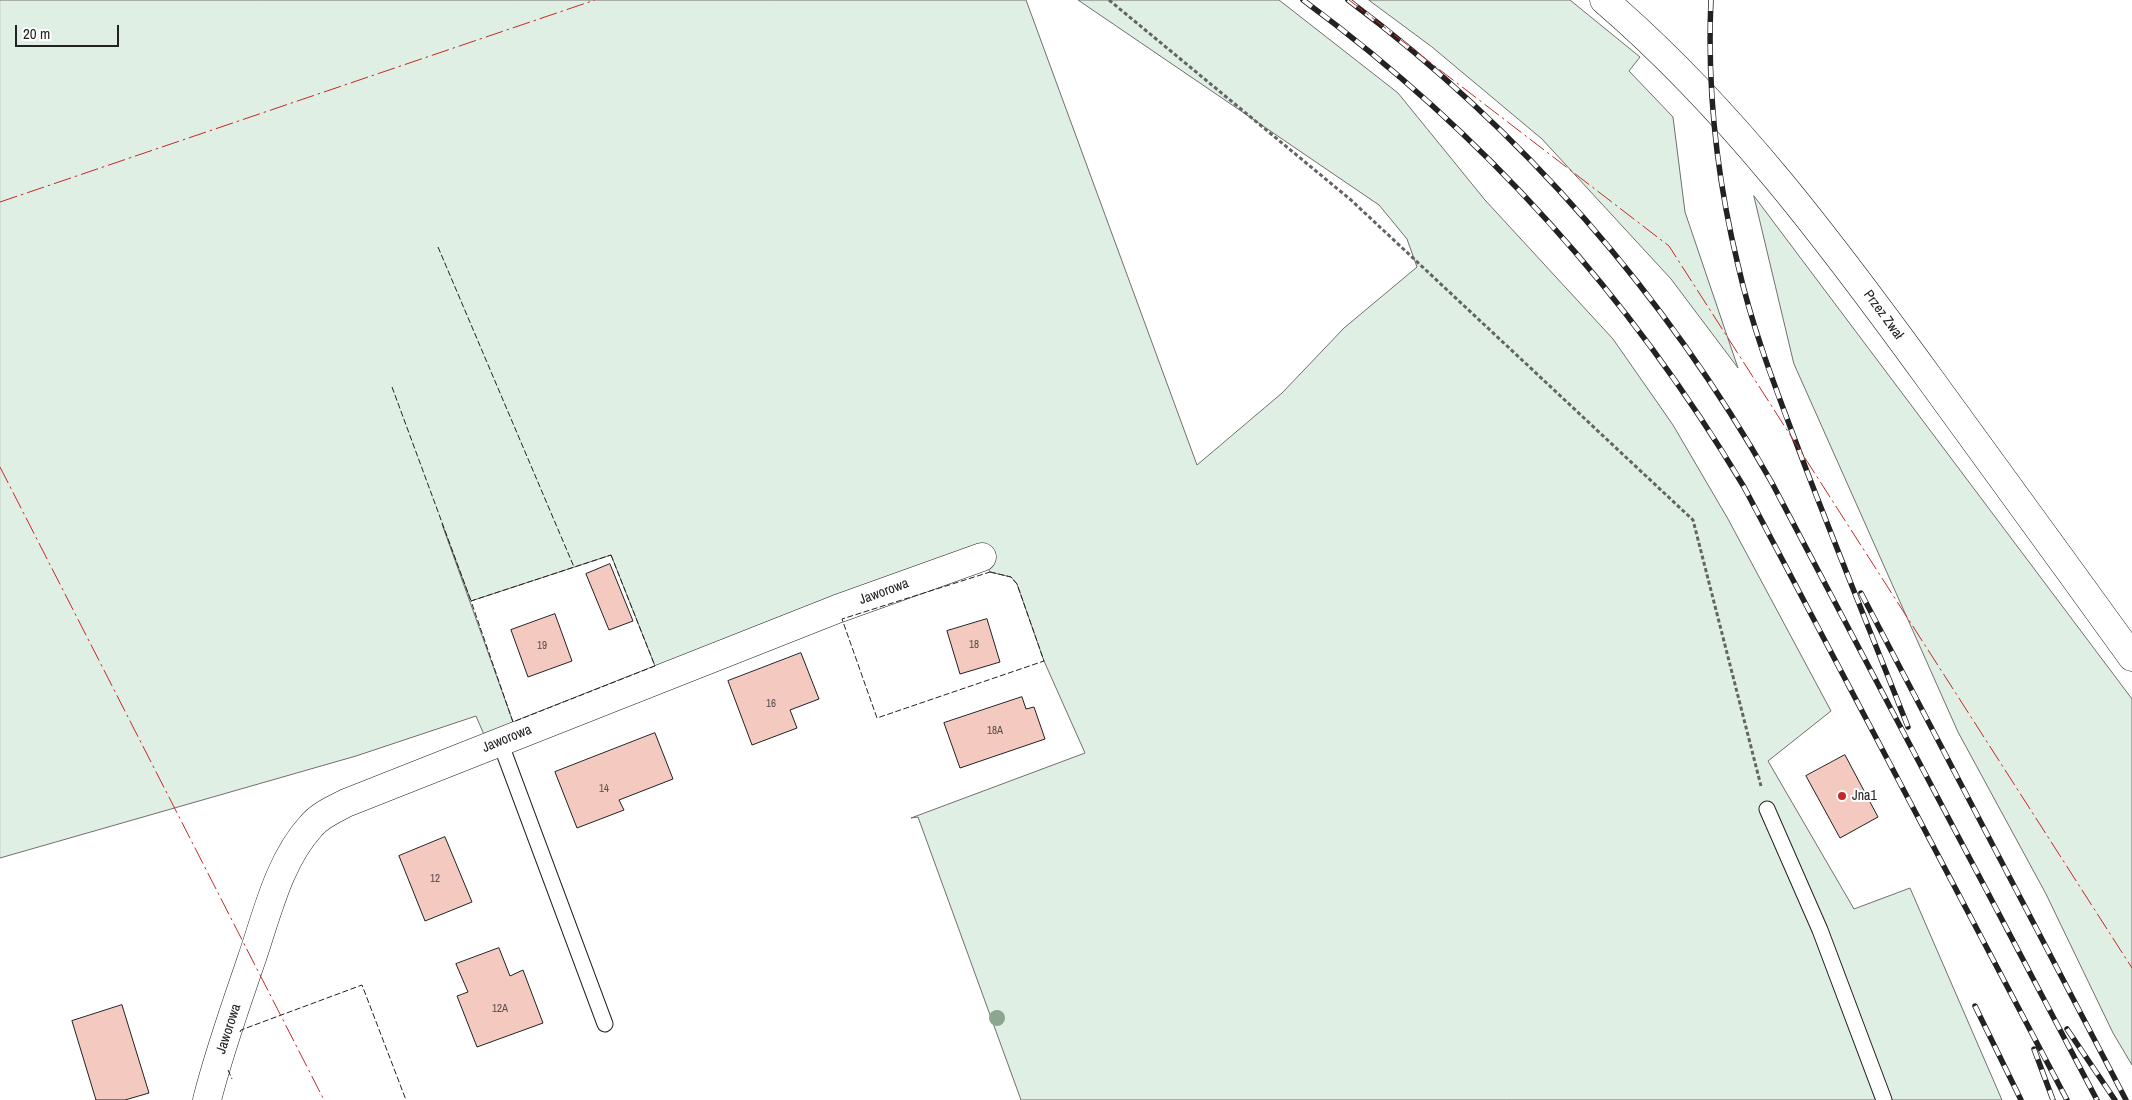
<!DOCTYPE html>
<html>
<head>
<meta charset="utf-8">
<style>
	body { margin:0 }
	#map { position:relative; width:2132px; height:1100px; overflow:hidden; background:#fff; font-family:"Archivo Narrow",sans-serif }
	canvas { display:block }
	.scale { position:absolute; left:15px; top:25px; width:104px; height:22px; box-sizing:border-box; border:2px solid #222; border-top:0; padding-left:6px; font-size:15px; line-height:18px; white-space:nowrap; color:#222; -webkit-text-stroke:4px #fff; paint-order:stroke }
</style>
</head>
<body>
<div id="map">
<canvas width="2132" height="1100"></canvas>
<div class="scale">20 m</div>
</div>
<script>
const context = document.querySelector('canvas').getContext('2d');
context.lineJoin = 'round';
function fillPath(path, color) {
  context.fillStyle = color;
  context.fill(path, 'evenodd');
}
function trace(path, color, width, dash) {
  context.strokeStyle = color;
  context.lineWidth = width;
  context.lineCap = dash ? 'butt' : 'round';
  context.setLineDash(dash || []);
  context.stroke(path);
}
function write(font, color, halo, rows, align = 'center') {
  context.font = font + ' "Archivo Narrow",sans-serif';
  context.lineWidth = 4;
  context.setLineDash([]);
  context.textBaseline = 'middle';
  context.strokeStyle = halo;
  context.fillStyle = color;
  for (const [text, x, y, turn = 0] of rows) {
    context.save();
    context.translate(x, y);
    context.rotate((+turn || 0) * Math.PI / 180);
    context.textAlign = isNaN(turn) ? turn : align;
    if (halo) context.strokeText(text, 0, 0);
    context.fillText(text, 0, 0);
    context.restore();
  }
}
const green = new Path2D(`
	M0 0H1026L1197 465 1282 393 1344 328 1417 267 1407 239 1379 205 1078 0H1279L1398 93 1485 200 1613 339 1673 425 1728 519 1831 711 1768 761 1854 909 1910 888 2002 1100H1021L918 817 911 818 1085 753 1044 661 1017 584 1011 577 990 572 982 557 655 666 611 555 471 601 442 524 513 722 485 737 476 716 356 756 0 858Z
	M1369 0H1570L1640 57 1629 71 1673 117 1685 212 1738 368 1671 279 1542 139 1432 47Z
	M1754 196 2132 699V1065L2113 1033 2046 894 1958 732 1794 364Z`);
const building = new Path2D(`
	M610 564 633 621 609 630 586 574Z
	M555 614 572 661 528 677 511 630Z
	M987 619 1000 662 960 674 947 631Z
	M801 653 819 699 790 710 797 728 752 745 728 681Z
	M1022 697 1026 709 1034 707 1045 739 960 768 944 723Z
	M655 733 673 779 619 800 624 810 577 828 555 772Z
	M1845 755 1878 817 1840 838 1806 776Z
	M445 837 472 902 425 921 399 856Z
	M499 948 510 976 523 970 543 1023 477 1047 457 996 468 992 456 964Z
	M122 1005 149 1093 125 1100H96L72 1021Z`);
const path = new Path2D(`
	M1109 0 1351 200 1693 520 1761 786`);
const lane = new Path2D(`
	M500 742 605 1024
	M1767 809 1820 930 1884 1100`);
const street = new Path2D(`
	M207 1100C219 1052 236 1005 252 958 267 914 279 861 311 826 320 815 333 810 346 803L837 609 982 557`);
const secondary = new Path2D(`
	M1604 0C1731 109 1831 243 1930 379 1997 471 2065 564 2132 657`);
const rail = new Path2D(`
	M1303 0C1482 132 1630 296 1744 487L2067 1100
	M1348 0C1521 129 1666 295 1772 483L2097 1100
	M1711 0C1707 88 1717 179 1738 265 1753 332 1779 397 1803 461 1837 550 1873 638 1908 727
	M1861 593 2126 1100
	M1975 1006 2021 1100
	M2067 1029 2115 1100
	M2034 1049 2053 1100`);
const fence = new Path2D(`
	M438 247 574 567
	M392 387 471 601
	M611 555 655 666 513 722 471 601Z
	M990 572 1011 577 1017 584 1044 661 877 718 842 619Z
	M240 1032 241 1030 362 985 406 1100
	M228 1070 232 1079`);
const power = new Path2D(`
	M1349 0 1669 246 2132 968
	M0 202 595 0
	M0 467 324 1100`);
const trees = [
	[997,1018]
];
const markers = [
	[1842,796,5,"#c62828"]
];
const numberNames = [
	["18",974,645],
	["19",542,646],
	["16",771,704],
	["18A",995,731],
	["14",604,789],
	["12",435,879],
	["12A",500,1009]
];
const streetNames = [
	["Przez Zwał",1883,315,54],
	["Jaworowa",884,592,-20],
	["Jaworowa",507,739,-22],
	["Jaworowa",229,1029,-72]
];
const poiNames = [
	["Jna1",1852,796]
];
fillPath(green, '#e0efe3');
trace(green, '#6f6f6f', 1);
fillPath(building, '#f3c9c0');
trace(building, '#222', 1);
trace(lane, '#222', 17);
trace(street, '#222', 29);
trace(secondary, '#222', 29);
trace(path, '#646464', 3, [4, 2.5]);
trace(lane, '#fff', 15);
trace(street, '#fff', 28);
trace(secondary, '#fff', 28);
trace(rail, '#222', 5.5);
trace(rail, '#fff', 4, [11]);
trace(fence, '#222', 1, [6, 2.5]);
trace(power, '#c62828', 1, [18, 4, 2.5, 4]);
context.fillStyle = '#8da692';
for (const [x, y] of trees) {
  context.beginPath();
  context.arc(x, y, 8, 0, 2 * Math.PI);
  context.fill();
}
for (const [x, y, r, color] of markers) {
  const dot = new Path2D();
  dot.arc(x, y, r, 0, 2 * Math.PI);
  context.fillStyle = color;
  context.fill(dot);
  trace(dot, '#fff', 2);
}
write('11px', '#564c4a', null, numberNames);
write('14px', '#222', '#fff', streetNames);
write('14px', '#222', '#fff', poiNames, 'left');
</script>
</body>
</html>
